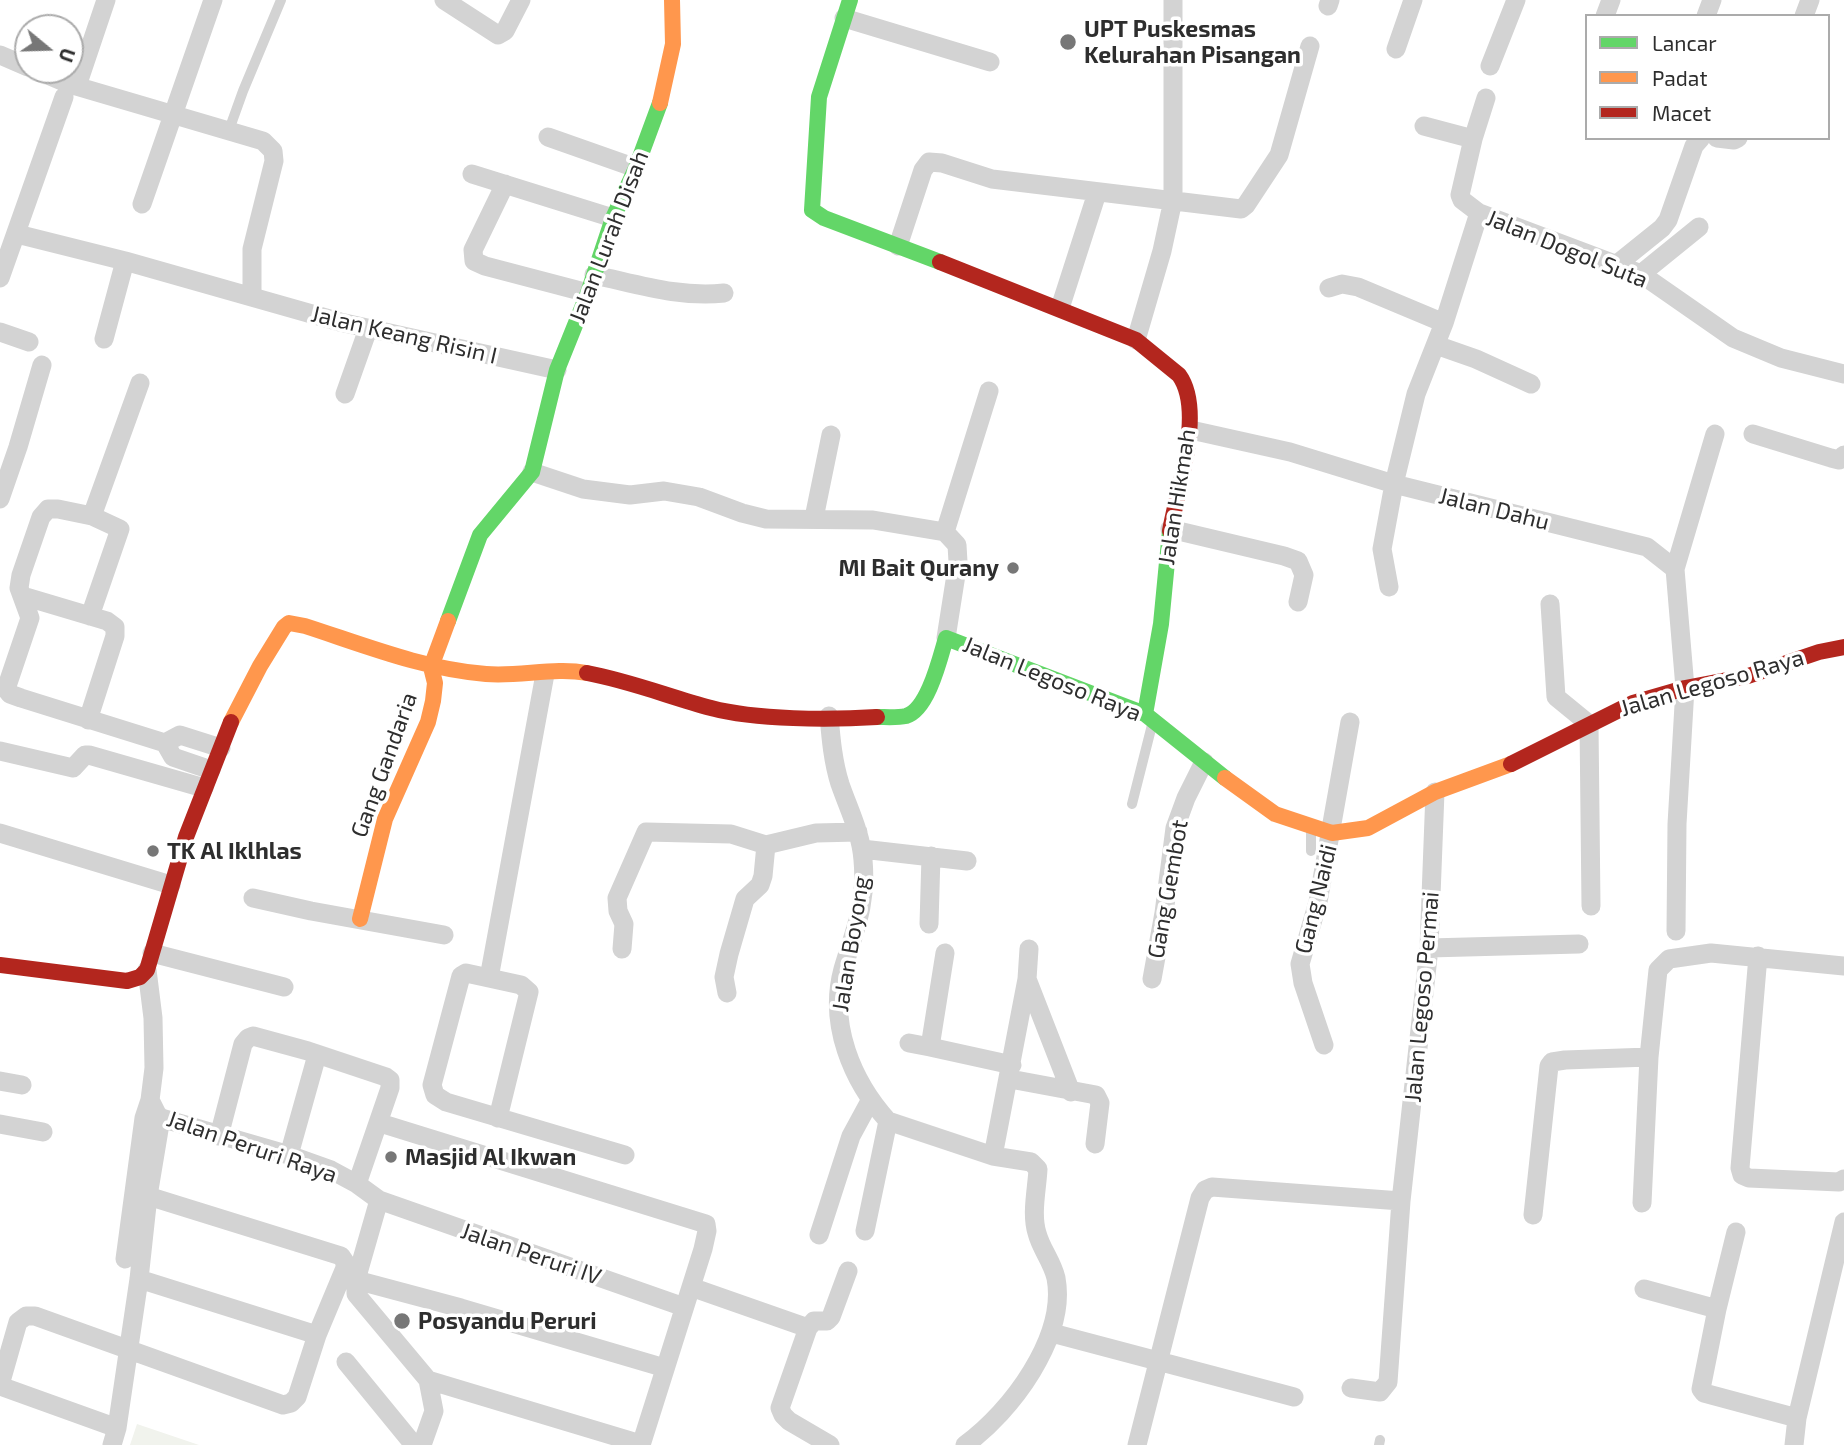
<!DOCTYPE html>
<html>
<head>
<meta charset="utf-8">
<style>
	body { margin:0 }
	#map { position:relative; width:1844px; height:1445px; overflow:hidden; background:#fff; font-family:"Exo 2",sans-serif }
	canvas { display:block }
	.legend { position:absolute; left:1585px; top:14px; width:245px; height:126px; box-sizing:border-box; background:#fff; border:2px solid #ababab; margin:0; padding:9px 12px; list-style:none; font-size:21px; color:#2e2e2e }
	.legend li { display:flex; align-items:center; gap:14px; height:35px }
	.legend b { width:35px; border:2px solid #ababab }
	.north { position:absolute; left:14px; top:14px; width:70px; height:70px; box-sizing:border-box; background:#fff; border:2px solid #ababab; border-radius:50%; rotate:109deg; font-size:19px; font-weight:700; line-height:28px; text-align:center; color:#2e2e2e }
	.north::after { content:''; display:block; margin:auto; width:24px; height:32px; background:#777; clip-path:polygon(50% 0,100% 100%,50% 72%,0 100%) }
</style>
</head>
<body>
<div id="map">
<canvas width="1844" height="1445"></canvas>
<ul class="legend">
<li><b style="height:9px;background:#63d668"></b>Lancar</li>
<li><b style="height:9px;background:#ff974d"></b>Padat</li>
<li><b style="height:9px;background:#b3261e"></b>Macet</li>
</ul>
<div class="north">U</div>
</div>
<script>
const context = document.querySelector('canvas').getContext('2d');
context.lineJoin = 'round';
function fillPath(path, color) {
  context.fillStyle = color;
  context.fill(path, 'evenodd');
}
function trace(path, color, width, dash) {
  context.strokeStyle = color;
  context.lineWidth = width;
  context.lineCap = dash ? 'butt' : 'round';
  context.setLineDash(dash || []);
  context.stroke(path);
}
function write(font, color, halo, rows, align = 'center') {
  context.font = font + ' "Exo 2",sans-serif';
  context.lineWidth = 7;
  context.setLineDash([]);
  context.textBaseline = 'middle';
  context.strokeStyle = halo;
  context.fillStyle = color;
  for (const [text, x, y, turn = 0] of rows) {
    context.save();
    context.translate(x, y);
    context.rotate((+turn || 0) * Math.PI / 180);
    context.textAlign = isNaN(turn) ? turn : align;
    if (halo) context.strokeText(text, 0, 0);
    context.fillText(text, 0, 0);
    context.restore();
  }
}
const green = new Path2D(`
	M137 1424 199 1445H130Z`);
const lane = new Path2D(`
	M229 130 243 91 281 0
	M1132 804 1152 725
	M1311 851V827
	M1379 1445 1380 1440`);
const street = new Path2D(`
	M444 0 498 35 505 31 521 0
	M1328 6 1330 0
	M1605 16 1611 0
	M1706 16 1712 0
	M1804 16 1810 0
	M844 18 990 62
	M1396 49 1413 0
	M0 55 28 67
	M1490 66 1516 0
	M36 70 69 84 263 141 273 151 274 161 252 249V295
	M77 86 106 0
	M1486 98 1473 139 1460 195 1462 200 1479 213 1641 274 1733 338 1781 358 1844 374
	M1424 126 1473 139
	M548 137 636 168
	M1717 138 1734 140 1738 138
	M472 174 613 218
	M505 184 473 250 474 261 485 266 588 293
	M142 204 213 0
	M17 234 125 261 340 322 557 370
	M898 246 923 170 929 162 942 163 992 179 1241 209 1246 205 1279 155 1310 46
	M1616 265 1662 228 1668 220 1694 146 1701 138
	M1641 274 1699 227
	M594 275C637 284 680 298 724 293
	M0 278 64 97
	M1329 288 1342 284 1358 287 1444 323
	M1060 308 1097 193
	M0 332 29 342
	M104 339 125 261
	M1136 340 1162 251 1173 200V0
	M1436 345 1476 359 1531 384
	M140 383 92 516 58 509H48L41 517 21 575 19 588 30 618 6 689 10 694 21 698 165 743 180 735 221 748
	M345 394 368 329
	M1191 430 1290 452 1394 484 1647 547 1675 569 1685 688 1677 824 1676 931
	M1753 434 1831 458 1839 460 1844 455
	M532 472 583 489 630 495 664 491 699 497 742 513 766 519 873 520 945 532 957 545 958 562 946 638
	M0 499 18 447 42 365
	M814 518 831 435
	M1170 529 1284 556 1298 561 1304 575 1298 602
	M945 532 989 391
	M1675 569 1715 434
	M1389 587 1382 549 1394 484 1416 394 1444 323 1479 213
	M23 596 107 621 115 627V636L88 720
	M1550 604 1556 697 1589 724 1591 906
	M90 616 120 529 92 516
	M545 674 489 978 466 973 461 976 432 1085 435 1095 446 1102 625 1155
	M829 716C831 739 833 762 840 784 849 810 861 833 863 860 867 904 855 929 843 969 828 1024 852 1081 888 1121L865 1231
	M165 743 173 757 211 770
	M0 751 73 768 85 755H89L204 788
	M0 833 171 885
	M862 849 967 861
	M253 898 311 911 444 935
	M929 924 931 856
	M1429 948 1579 944
	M622 949 624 924 618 911 617 898 646 832 731 834 766 845 816 833 858 832
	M152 953 284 987
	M945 953 930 1047 1012 1065
	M1758 956 1740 1168 1742 1175 1749 1178 1839 1182 1844 1179
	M147 970 153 1018 154 1068 150 1100 157 1114 161 1118 289 1155 331 1170 357 1184 379 1200 684 1307
	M489 978 521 985 529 992 498 1118
	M1027 979 1071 1092
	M1152 979 1164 913 1175 828 1186 798 1204 762
	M727 993 724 977 729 954 745 899 760 885 763 876 766 845
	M909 1043 930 1047
	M1324 1045 1303 983 1300 964 1318 902 1350 722
	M1010 1079 1096 1095 1100 1103 1095 1144
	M0 1081 22 1085
	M888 1121 993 1156 1031 1162 1038 1169C1037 1189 1031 1214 1037 1233 1041 1249 1052 1261 1056 1278 1067 1337 1011 1412 965 1445
	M380 1123 706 1224 707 1231 703 1249 641 1445
	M0 1124 43 1132
	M219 1136 243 1044 248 1038 253 1036 308 1051 386 1077 390 1080V1088L357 1184
	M289 1155 317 1055
	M993 1156 1027 979 1029 949
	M379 1200 356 1280V1294L428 1380 434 1411 422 1445
	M1642 1203 1649 1057 1658 970 1669 959 1711 953 1844 966
	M1533 1215 1549 1066 1552 1062 1565 1060 1649 1057
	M1736 1232 1717 1309 1701 1389 1704 1393 1797 1418
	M819 1235 851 1136 870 1101
	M125 1259 144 1118 150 1100
	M139 1279 317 1335
	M356 1280 461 1308 665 1368
	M691 1287 808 1328 780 1408 783 1415 789 1421 830 1445
	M1644 1289 1717 1309
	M808 1328 814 1321H827L831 1317 848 1271
	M1052 1333 1294 1397
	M346 1362 414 1445
	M428 1380 641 1444
	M0 1385 18 1322 26 1316H35L283 1405 291 1403 297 1397 317 1335 345 1268V1262L341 1256 148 1196
	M0 1386 117 1428
	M1351 1388 1380 1392 1388 1382 1401 1201 1429 948 1435 792
	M112 1445 117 1428 139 1279 148 1196 161 1118
	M1137 1445 1200 1198 1205 1190 1212 1187 1401 1201
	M1794 1445 1797 1418 1844 1222`);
const fast = new Path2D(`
	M850 0 819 97 812 210 824 218 940 262
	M448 621 480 535 532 472 557 370 588 293 613 218 636 168 660 103
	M1145 714 1161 624 1170 531
	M877 717C886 717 897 718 906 716 928 710 940 658 946 638L1145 714 1225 778`);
const slow = new Path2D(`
	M660 103 673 44 672 0
	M231 722 260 666 284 627 289 623 305 626C364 645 423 669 486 674 519 677 554 667 587 673
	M1225 778 1275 814 1332 833 1368 828 1435 792 1511 764
	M360 919 385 819 428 722 433 701 435 683 431 667 448 621`);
const jam = new Path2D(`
	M940 262 1136 340 1179 375C1205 411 1177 490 1170 531
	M587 673C630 681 670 697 711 708 756 720 830 720 877 717
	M1511 764 1633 703 1685 688 1748 676 1819 652 1844 647
	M0 965 127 981 140 977 147 970 186 837 231 722`);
const markers = [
	[1068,42,9,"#777"],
	[1013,568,7,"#777"],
	[153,851,7,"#777"],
	[391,1157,7,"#777"],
	[402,1321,9,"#777"]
];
const poiNames = [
	["UPT Puskesmas",1084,29],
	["Kelurahan Pisangan",1084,55],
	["MI Bait Qurany",999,568,"right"],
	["TK Al Iklhlas",167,851],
	["Masjid Al Ikwan",405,1157],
	["Posyandu Peruri",418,1321]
];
const streetNames = [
	["Jalan Lurah Disah",609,237,-69],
	["Jalan Dogol Suta",1567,249,22],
	["Jalan Keang Risin I",404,335,13],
	["Jalan Hikmah",1177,497,-81],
	["Jalan Dahu",1494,509,14],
	["Jalan Legoso Raya",1052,679,22],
	["Jalan Legoso Raya",1712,683,-16],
	["Gang Gandaria",384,765,-70],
	["Gang Gembot",1168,889,-80],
	["Gang Naidi",1316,899,-76],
	["Jalan Boyong",851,944,-81],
	["Jalan Legoso Permai",1422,997,-85],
	["Jalan Peruri Raya",252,1147,19],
	["Jalan Peruri IV",531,1254,19]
];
fillPath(green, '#f1f3ed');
trace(lane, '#d3d3d3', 10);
trace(street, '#d3d3d3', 19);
trace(fast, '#63d668', 16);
trace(slow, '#ff974d', 16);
trace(jam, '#b3261e', 16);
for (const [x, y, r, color] of markers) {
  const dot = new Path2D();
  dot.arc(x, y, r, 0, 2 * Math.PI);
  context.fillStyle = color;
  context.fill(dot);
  trace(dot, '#fff', 2.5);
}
write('bold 23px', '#2e2e2e', '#fff', poiNames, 'left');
write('23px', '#2e2e2e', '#fff', streetNames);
</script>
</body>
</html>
